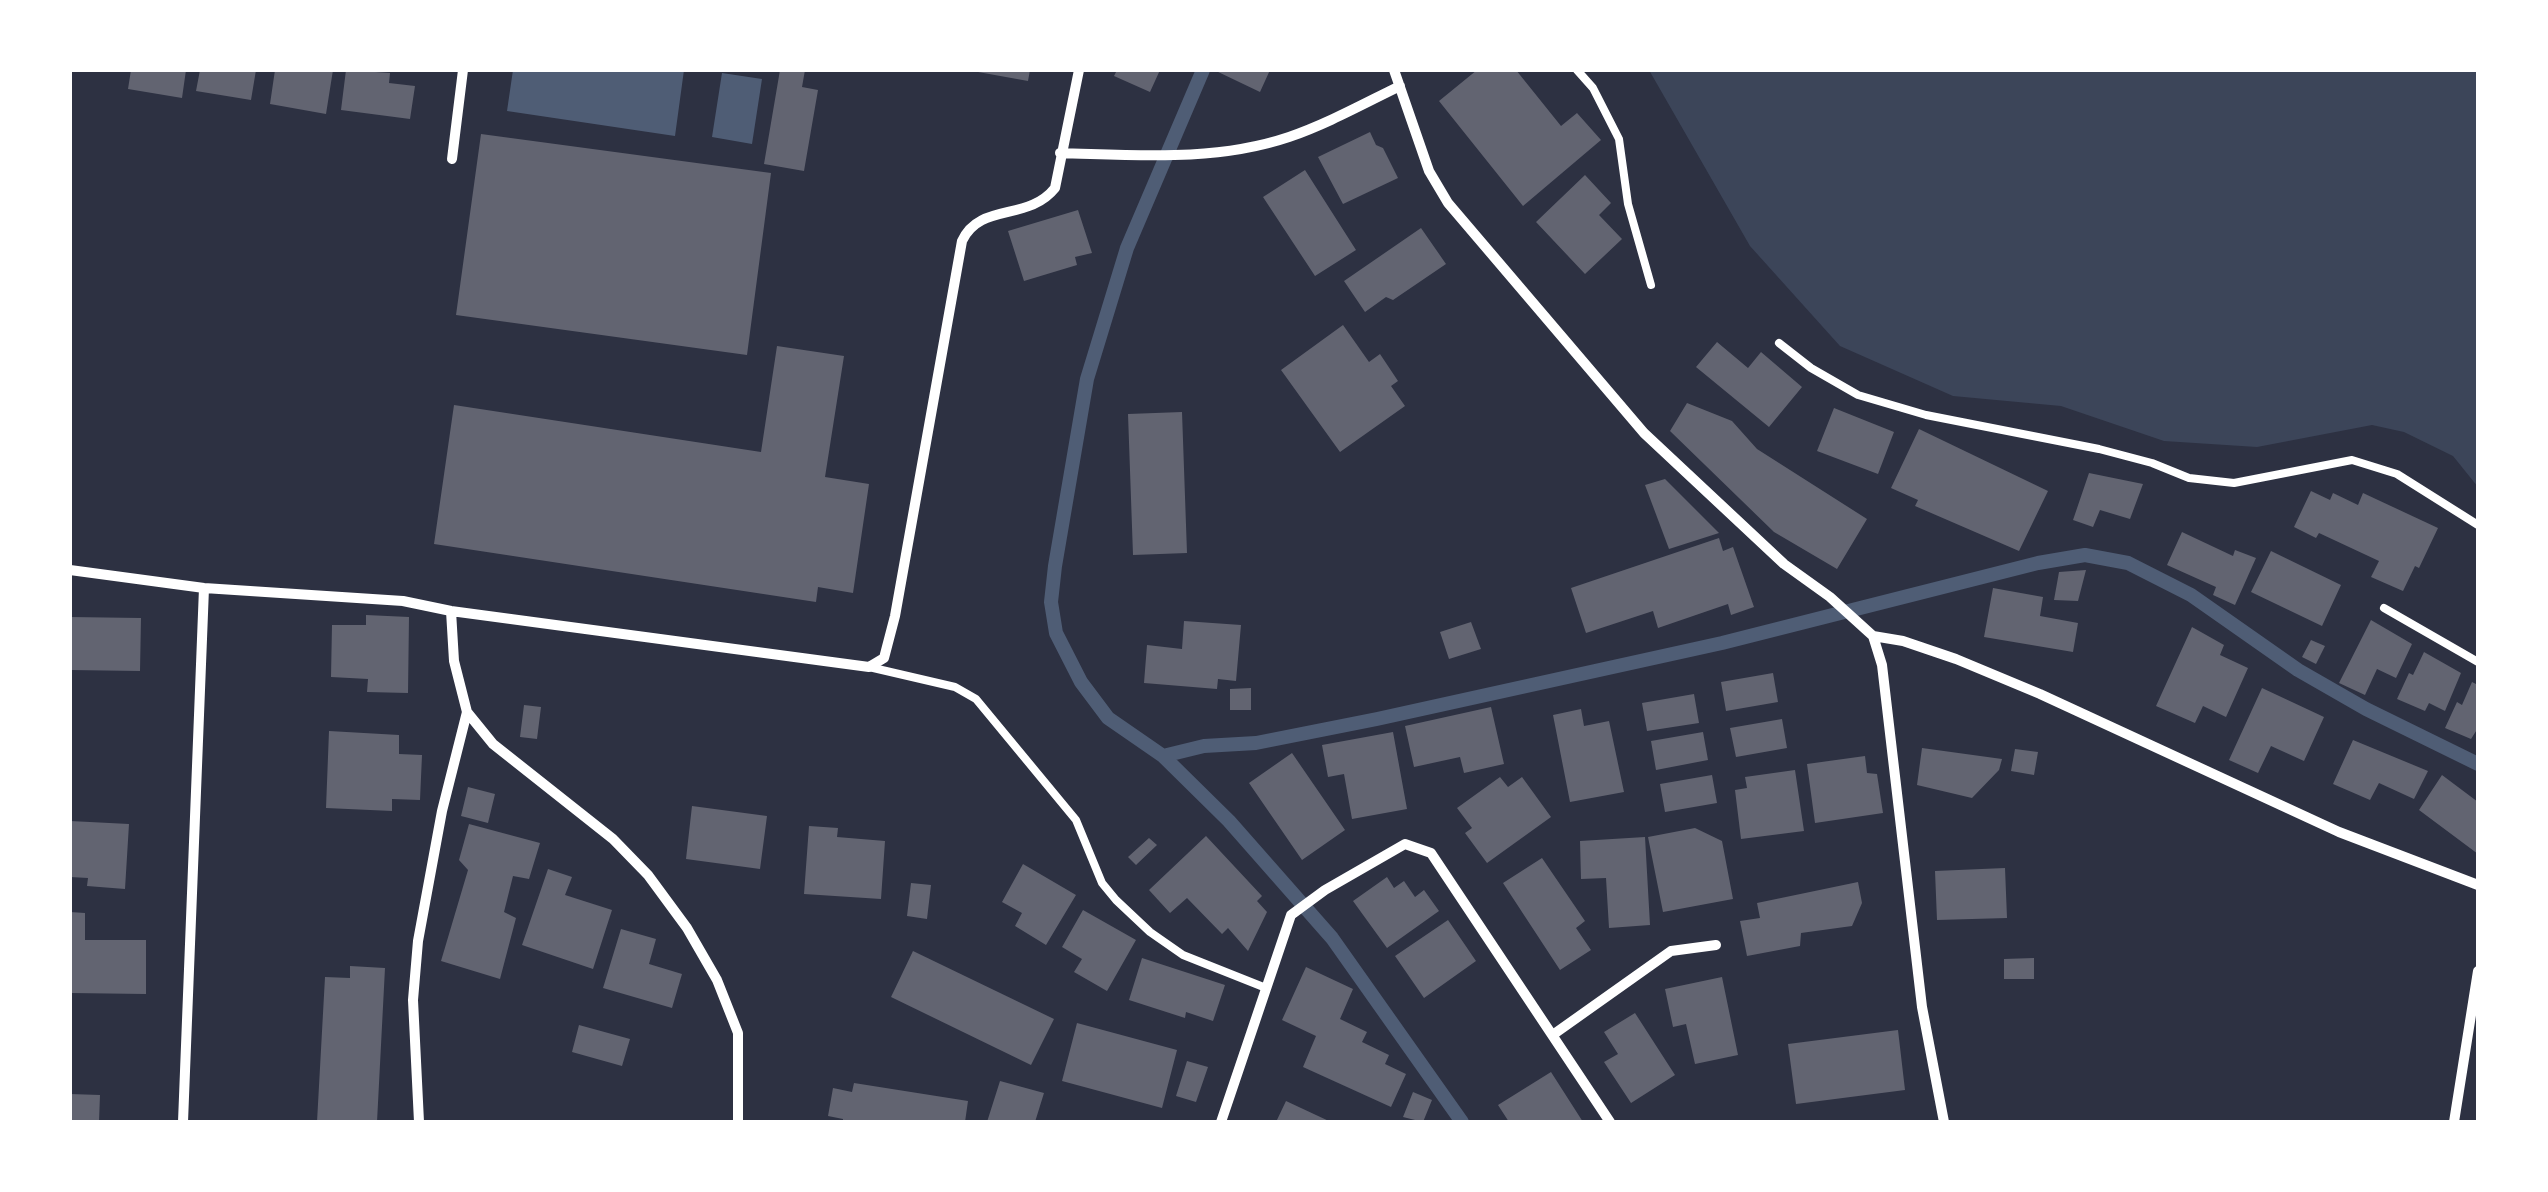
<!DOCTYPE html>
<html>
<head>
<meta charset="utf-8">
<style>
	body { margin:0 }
	#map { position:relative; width:2548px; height:1192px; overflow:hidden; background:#2d3142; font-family:"Golos Text",sans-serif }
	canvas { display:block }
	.frame { position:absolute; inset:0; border:72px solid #fff; pointer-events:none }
</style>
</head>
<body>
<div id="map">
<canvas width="2548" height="1192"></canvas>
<div class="frame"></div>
</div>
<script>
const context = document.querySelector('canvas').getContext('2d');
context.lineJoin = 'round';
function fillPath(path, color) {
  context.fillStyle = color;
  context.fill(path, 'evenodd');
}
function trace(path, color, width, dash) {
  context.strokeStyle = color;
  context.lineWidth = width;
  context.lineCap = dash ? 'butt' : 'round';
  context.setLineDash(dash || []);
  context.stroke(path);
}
const green = new Path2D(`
	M1649 70H2478V487L2453 456 2404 432 2372 425 2257 447 2164 441 2061 406 1953 396 1840 346 1750 246Z`);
const water = new Path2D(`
	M513 70H684L675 136 507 111Z
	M722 73 762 79 752 144 712 137Z`);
const stream = new Path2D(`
	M1203 70 1127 248 1087 379 1055 566 1051 602 1056 633 1081 682 1108 718 1163 756 1229 821 1332 938 1462 1122
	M1163 756 1204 746 1256 743 1377 719 1722 643 2038 563 2085 555 2128 563 2191 595 2298 670 2366 709 2478 764`);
const building = new Path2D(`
	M131 70H186L182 98 128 89Z
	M200 70H256L251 100 196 91Z
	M275 70H333L326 114 270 104Z
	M346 70 390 73 389 83 415 86 410 119 341 110Z
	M780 70H805L802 87 818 90 804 171 764 164Z
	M967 70H1030L1028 81Z
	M1117 70H1160L1150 92 1114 76Z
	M1214 70H1270L1260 92Z
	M1477 70H1516L1561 126 1577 113 1601 140 1523 206 1439 101Z
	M1370 132 1376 145 1383 148 1398 178 1343 204 1318 157Z
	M481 134 771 173 747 355 456 315Z
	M1305 170 1356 250 1315 276 1263 197Z
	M1585 175 1611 203 1599 215 1622 239 1585 274 1536 222Z
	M1078 210 1092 253 1075 257 1077 265 1024 281 1008 231Z
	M1421 228 1446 264 1393 300 1386 297 1365 312 1344 281Z
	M1343 325 1369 362 1380 354 1398 381 1391 386 1405 406 1340 452 1281 370Z
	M1717 342 1748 368 1761 352 1802 387 1769 427 1696 367Z
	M777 346 844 356 825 477 869 484 853 593 818 587 816 602 434 544 454 405 761 452Z
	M1687 403 1732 421 1757 449 1867 519 1837 569 1774 532 1670 431Z
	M1834 408 1894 432 1878 474 1817 451Z
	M1182 412 1187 553 1133 555 1128 414Z
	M1919 429 2048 491 2019 551 1915 506 1918 500 1891 488Z
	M2089 473 2143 484 2130 519 2100 510 2093 527 2073 520Z
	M1665 479 1719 533 1669 549 1645 485Z
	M2311 491 2330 500 2333 493 2358 505 2363 493 2438 528 2419 568 2415 566 2403 591 2371 577 2379 561 2319 533 2316 538 2294 527Z
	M2182 532 2233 556 2235 550 2256 558 2235 605 2213 595 2216 587 2167 565Z
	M1719 538 1723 551 1733 547 1754 607 1731 615 1728 604 1658 628 1653 611 1586 633 1571 588Z
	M2271 551 2341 585 2322 626 2251 592Z
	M2086 570 2078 601 2054 600 2059 572Z
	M1993 588 2043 597 2040 616 2078 623 2073 652 1984 637Z
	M366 615 409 617 408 693 367 692 368 679 331 677 332 625H366Z
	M70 617 141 618 140 671 70 670Z
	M2371 620 2412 644 2396 678 2377 669 2365 695 2339 683Z
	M1184 621 1241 625 1236 681 1218 679 1217 689 1144 683 1147 645 1182 649Z
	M1471 622 1481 649 1449 659 1440 632Z
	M2192 627 2224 645 2220 655 2248 668 2226 717 2203 706 2195 723 2156 706Z
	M2311 640 2325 646 2316 664 2302 657Z
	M2424 652 2461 673 2445 711 2429 703 2425 711 2397 699 2409 673 2413 675Z
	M1773 673 1778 702 1726 711 1721 682Z
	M2472 682 2478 685V728L2471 739 2445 728 2457 702 2462 705Z
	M1251 688V710H1230V689Z
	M2262 688 2324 717 2304 761 2271 746 2258 773 2229 760Z
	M1694 694 1699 723 1647 731 1642 703Z
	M524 705 541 707 537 739 520 737Z
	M1491 707 1504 764 1464 773 1460 757 1414 767 1405 726Z
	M1581 709 1584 726 1609 721 1624 792 1570 802 1553 715Z
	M1782 719 1787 748 1736 757 1730 728Z
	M329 731 399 735V754L422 755 420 800 392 799V811L326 808Z
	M1393 732 1407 809 1352 819 1344 774 1328 777 1322 745Z
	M1703 732 1708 760 1656 770 1651 741Z
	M2353 740 2428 771 2414 799 2379 783 2370 800 2333 784Z
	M1922 748 2002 759 1999 770 1972 798 1917 785Z
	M2015 749 2038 752 2034 775 2011 771Z
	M1292 753 1345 830 1302 860 1249 783Z
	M1865 756 1867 773 1877 774 1883 813 1815 823 1807 764Z
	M1795 770 1804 831 1741 839 1735 790 1747 788 1745 777Z
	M1712 775 1717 803 1665 812 1660 784Z
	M2442 775 2478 802V854L2419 810Z
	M1500 777 1508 787 1522 777 1551 817 1487 863 1465 833 1472 828 1457 808Z
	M468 787 495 794 488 823 461 816Z
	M692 806 767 816 760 869 686 859Z
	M70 821 129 824 125 889 87 886 88 878 70 877Z
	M469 824 540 843 529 879 513 876 504 912 516 918 500 979 441 961 468 870 459 860Z
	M809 826 838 828 837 837 885 841 881 899 804 894Z
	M1695 828 1722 841 1733 899 1663 912 1648 837Z
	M1206 836 1262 896 1257 901 1267 912 1248 951 1228 928 1222 934 1187 898 1170 913 1149 890Z
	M1645 837 1650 925 1609 928 1606 878 1581 879 1580 841Z
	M1149 838 1157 845 1136 865 1128 857Z
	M1542 858 1585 921 1576 928 1591 950 1560 970 1503 883Z
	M1023 864 1076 895 1046 945 1015 926 1022 913 1002 902Z
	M2005 868 2007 918 1937 920 1935 871Z
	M548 869 572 877 565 895 612 910 593 969 522 945Z
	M1387 877 1394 888 1404 881 1415 897 1424 890 1439 911 1387 948 1353 901Z
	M1858 882 1862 903 1852 926 1801 933 1800 946 1747 956 1740 921 1760 918 1757 903Z
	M911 883 931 885 927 919 907 916Z
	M1083 910 1136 940 1107 991 1074 972 1082 959 1062 947Z
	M70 912 85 913V940H146V994L70 993Z
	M1448 920 1476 961 1424 998 1395 956Z
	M621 929 656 939 649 964 682 974 672 1008 603 988Z
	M913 951 1054 1019 1031 1065 891 997Z
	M1142 958 1225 985 1213 1021 1186 1012 1185 1018 1129 1000Z
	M2034 958V979H2004V959Z
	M350 966 385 968 377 1122H317L325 977 350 978Z
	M1306 967 1353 989 1340 1019 1367 1032 1362 1042 1389 1055 1385 1064 1406 1074 1391 1107 1303 1067 1316 1036 1282 1020Z
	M1722 977 1738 1055 1695 1064 1686 1024 1673 1027 1665 989Z
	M1635 1013 1675 1075 1631 1103 1604 1062 1618 1054 1604 1032Z
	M1077 1023 1177 1050 1162 1108 1062 1081Z
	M579 1025 630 1039 622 1066 572 1052Z
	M1898 1030 1905 1090 1796 1104 1788 1044Z
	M1187 1061 1208 1067 1196 1102 1176 1096Z
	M1551 1072 1583 1122H1509L1498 1105Z
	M1000 1081 1044 1093 1035 1122H987Z
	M854 1083 968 1101 965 1122H843V1119L828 1116 833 1088 852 1092Z
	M1413 1092 1432 1100 1423 1122 1403 1117Z
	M70 1094 100 1095 99 1122H70Z
	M1286 1101 1331 1122H1276Z`);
const service = new Path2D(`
	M1577 70 1593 88 1619 139 1628 204 1651 285
	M1779 343 1811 368 1858 395 1926 415 2099 449 2152 463 2189 478 2234 483 2352 460 2397 474 2478 525
	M2384 608 2478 662
	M869 667 955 687 976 699 1076 820 1102 883 1116 900 1150 932 1183 955 1266 988`);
const minor = new Path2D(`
	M1394 70 1429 171 1448 203 1644 433 1784 564 1830 597 1873 636 1903 641 1956 659 2040 694 2339 832 2478 885
	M1060 153C1136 155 1215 162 1289 137 1327 124 1363 104 1400 86
	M452 159 463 70
	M70 570 204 588 403 601 451 611 869 667 884 658 895 616 962 241C980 202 1028 222 1055 188L1079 70
	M1873 636 1882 665 1922 1007 1944 1122
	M467 712 493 744 613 839 648 875 687 928 717 980 738 1033V1122
	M1554 1034 1671 951 1716 945
	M183 1122 204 588
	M419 1122 413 1000 418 941 442 811 467 712 454 661 451 611
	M1221 1122 1291 915 1325 890 1405 844 1431 853 1610 1122
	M2454 1122 2478 971`);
fillPath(green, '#3c4559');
fillPath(water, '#4f5d75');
trace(stream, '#4f5d75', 14);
fillPath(building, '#626471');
trace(service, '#fff', 8);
trace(minor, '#fff', 10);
</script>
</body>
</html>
